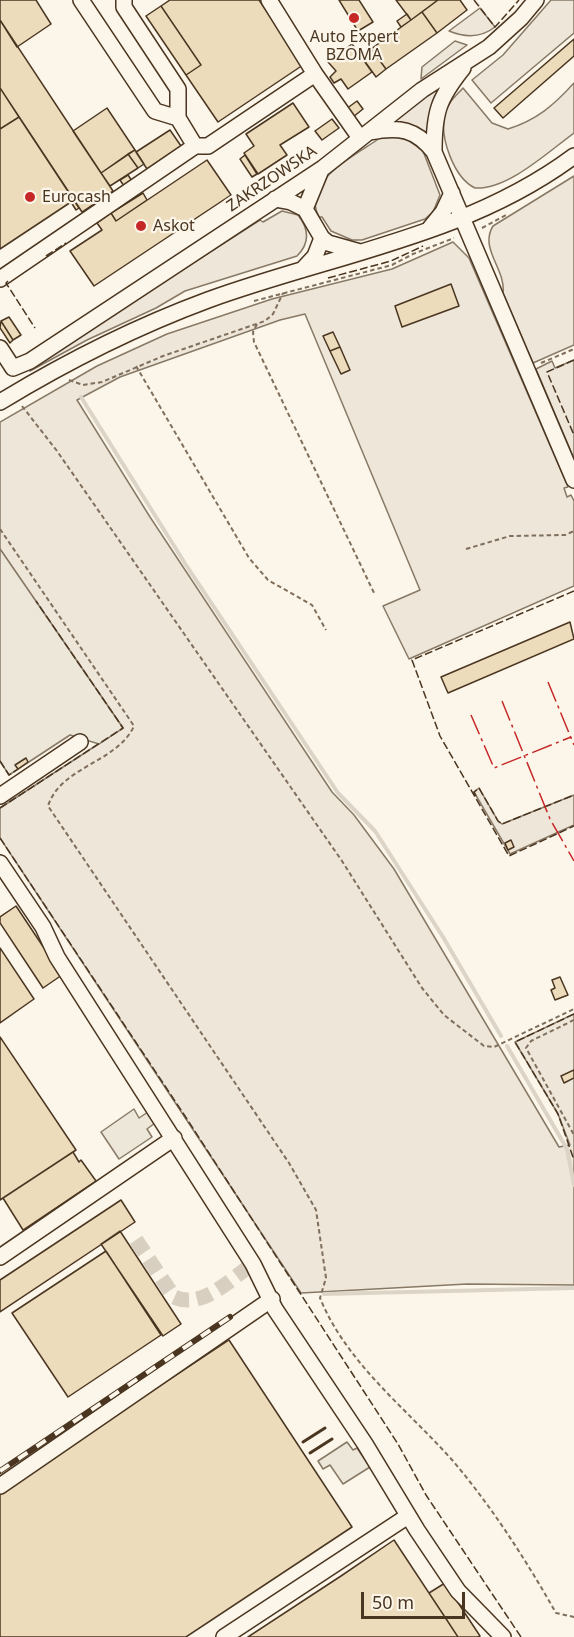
<!DOCTYPE html>
<html>
<head>
<meta charset="utf-8">
<style>
	body { margin:0 }
	#map { position:relative; width:574px; height:1637px; overflow:hidden; background:#fbf6e9; font-family:"Noto Sans",sans-serif }
	canvas { display:block }
	.scale { position:absolute; left:361px; top:1592px; width:104px; height:27px; box-sizing:border-box; border:3px solid #4a3520; border-top:0; padding-left:8px; font-size:18px; line-height:21px; white-space:nowrap; color:#4a3520; -webkit-text-stroke:4px #fbf6e9; paint-order:stroke }
</style>
</head>
<body>
<div id="map">
<canvas width="574" height="1637"></canvas>
<div class="scale">50 m</div>
</div>
<script>
const context = document.querySelector('canvas').getContext('2d');
context.lineJoin = 'round';
function fillPath(path, color) {
  context.fillStyle = color;
  context.fill(path, 'evenodd');
}
function trace(path, color, width, dash) {
  context.strokeStyle = color;
  context.lineWidth = width;
  context.lineCap = dash ? 'butt' : 'round';
  context.setLineDash(dash || []);
  context.stroke(path);
}
function write(font, color, halo, rows, align = 'center') {
  context.font = font + ' "Noto Sans",sans-serif';
  context.lineWidth = 4.5;
  context.setLineDash([]);
  context.textBaseline = 'middle';
  context.strokeStyle = halo;
  context.fillStyle = color;
  for (const [text, x, y, turn = 0] of rows) {
    context.save();
    context.translate(x, y);
    context.rotate((+turn || 0) * Math.PI / 180);
    context.textAlign = isNaN(turn) ? turn : align;
    if (halo) context.strokeText(text, 0, 0);
    context.fillText(text, 0, 0);
    context.restore();
  }
}
const green = new Path2D(`
	M551 0H574V33L491 103 472 80 503 55Z
	M480 8 495 27C481 38 466 38 449 31Z
	M447 79 429 136 388 122Z
	M574 83V133C549 151 508 190 475 188 454 178 439 137 445 114 447 103 456 96 463 88L492 123 508 129C537 120 554 105 574 83Z
	M387 135 408 140 423 151 440 195 433 212 425 219 362 240H352L331 231 322 217H319C300 181 356 155 380 138Z
	M574 176V345L533 363 503 293C506 269 479 249 493 226Z
	M282 211 298 215C309 229 310 243 297 256L185 291 156 308 87 340 30 371 29 369 55 351 260 220 263 222Z
	M453 242 469 258 568 487 564 488 567 497 571 495 574 501V586L409 659 383 606 420 590 305 314 280 320 120 377 77 400 150 517 332 792 354 815 394 869 559 1147 570 1145 558 1114 515 1042 574 1014V1285L467 1284 301 1293 0 838V808L123 728 0 549V422L97 366 167 334 272 299 392 269Z
	M574 360V459L536 369 552 361 555 368Z
	M479 788 498 821 502 824 574 795V825L510 854 474 792Z`);
const parking = new Path2D(`
	M455 41 467 45 421 79 422 67Z
	M0 549 123 728 99 744 70 735 9 775 0 761Z
	M134 1109 139 1118 148 1112 155 1123 147 1129 152 1137 119 1159 101 1132Z
	M347 1442 353 1450 357 1448 370 1467 343 1484 330 1465 323 1469 318 1461Z`);
const stream = new Path2D(`
	M81 397 186 565 338 793 375 831 443 937 501 1036
	M507 1046 567 1149 574 1185
	M324 1294 574 1288`);
const building = new Path2D(`
	M0 0H36L51 24 17 47 0 20Z
	M170 0H259L303 65 218 122 186 75 201 65 161 6Z
	M339 0H359L373 22 358 31Z
	M396 0H438L411 20Z
	M438 0H460L467 10 437 33 422 12Z
	M161 6 201 65 186 75 146 16Z
	M422 12 437 33 386 69 371 49Z
	M407 14 411 20 401 27 397 21Z
	M0 20 113 191 82 212 0 88Z
	M574 39V56L503 118 494 108Z
	M352 44 372 72 348 89 341 79 334 83 330 77 336 71 328 62Z
	M371 49 386 69 376 77 361 56Z
	M0 88 19 117 0 129Z
	M357 101 363 109 353 117 346 109Z
	M293 103 309 127 280 145 287 155 258 174 244 153 254 146 246 134Z
	M107 108 135 150 101 173 73 131Z
	M19 117 79 208 76 210 71 202 0 249V129Z
	M332 119 339 128 322 140 315 131Z
	M170 130 181 146 147 169 136 152Z
	M135 150 144 164 138 168 128 154Z
	M128 154 138 168 110 186 101 173Z
	M245 155 257 174 252 177 240 159Z
	M207 160 231 195 94 286 70 251 102 230 97 223 111 213 116 221Z
	M128 175 132 181 124 186 120 180Z
	M143 193 147 200 116 221 111 213Z
	M451 284 459 306 402 327 395 306Z
	M9 317 21 335 13 340 1 321Z
	M1 321 13 340 10 343 0 328Z
	M333 332 340 347 330 351 323 336Z
	M340 347 350 370 341 374 330 351Z
	M570 622 574 639 448 693 441 677Z
	M26 758 28 762 18 769 15 765Z
	M511 840 514 847 508 850 505 843Z
	M16 906 62 975 43 988 0 923V917Z
	M0 948 34 999 0 1023Z
	M560 977 568 995 555 1000 551 990 555 988 552 980Z
	M0 1037 76 1150 0 1200Z
	M574 1070V1078L564 1083 561 1076Z
	M73 1152 79 1162 81 1160 96 1181 23 1230 3 1198Z
	M121 1200 135 1222 0 1312V1280Z
	M120 1231 181 1324 163 1336 101 1244Z
	M106 1251 161 1335 68 1397 12 1313Z
	M229 1340 352 1527 186 1637H0V1492Z
	M394 1540 458 1637H248L341 1576Z
	M445 1583 480 1636 478 1637H458L429 1593Z`);
const minorTunnel = new Path2D(`
	M136 1240 174 1297C202 1310 230 1279 253 1264`);
const path = new Path2D(`
	M482 228 506 215
	M254 301 392 265 413 254 454 238
	M257 324 253 332 254 342 375 595
	M541 363 574 349
	M136 366 249 558 268 580 312 605 326 630
	M69 380 83 385 102 382 163 356 265 321 273 314 283 293
	M22 406 57 451 342 861 422 988 444 1015 484 1046 494 1047 574 1009
	M0 529 134 726C117 763 61 766 48 806L289 1163 316 1210 326 1278 320 1298C347 1364 407 1409 453 1461 492 1507 526 1560 556 1613L574 1617
	M466 549 510 536 565 535 574 531
	M574 1020 531 1041 526 1048 574 1135`);
const minor = new Path2D(`
	M81 0 155 111 178 118 195 146H208L315 74 269 0
	M124 0V7L178 89V118
	M315 74 360 138
	M370 132C399 126 416 129 434 152L574 480
	M434 152C434 113 438 99 463 68
	M275 199 291 202 305 209 322 238 328 243 360 252
	M305 209 321 170
	M430 228 443 212 452 193
	M302 270 315 256 322 238
	M0 279 195 146
	M0 348 13 368 30 361 323 168 422 90 489 47 521 18 536 0
	M0 402C66 362 135 327 208 300 331 255 467 236 574 156
	M0 796 80 742
	M0 863 43 927 57 957 253 1264 275 1309 365 1444 417 1530 458 1591 503 1637
	M0 1257 174 1138
	M0 1486 272 1299
	M224 1637 408 1516`);
const rail = new Path2D(`
	M0 1471 230 1317`);
const fence = new Path2D(`
	M474 0 495 27 519 0
	M46 256 66 243
	M328 278 391 261 423 246
	M8 281 6 283 35 328
	M574 360 547 372 574 435
	M574 591 412 660 440 736 509 856 574 826
	M0 761 9 775 18 769
	M476 796 474 792 479 788 498 821 502 824 574 795
	M0 808 123 728 36 601
	M0 838 185 1116 398 1444 426 1495 521 1637
	M574 1014 515 1042 558 1114 574 1160`);
const wall = new Path2D(`
	M303 1442 325 1428
	M310 1453 332 1439`);
const power = new Path2D(`
	M548 682 574 745
	M502 701 550 819 574 861
	M471 715 494 768 571 737`);
const markers = [
	[354,18,6,"#c62828"],
	[30,197,6,"#c62828"],
	[141,226,6,"#c62828"]
];
const poiNames = [
	["Auto Expert",354,37,"center"],
	["BZOMA",354,55,"center"],
	["Eurocash",42,197],
	["Askot",153,226]
];
const streetNames = [
	["ZAKRZOWSKA",272,179,-34]
];
fillPath(green, '#ede6d9');
trace(green, '#887966', 1.5);
fillPath(parking, '#ede7d9');
trace(parking, '#887966', 1.5);
trace(stream, '#dcd4c6', 4);
fillPath(building, '#ecdcbc');
trace(building, '#4a3520', 1.5);
trace(minorTunnel, '#d8cfc1', 15, [15, 8]);
trace(minor, '#4a3520', 18);
trace(path, '#7f6f5c', 2, [4.5, 3]);
trace(minor, '#fbf6e9', 15);
trace(rail, '#4a3520', 6);
trace(rail, '#fbf6e9', 4, [11]);
trace(fence, '#4a3520', 1.5, [8, 3]);
trace(wall, '#4a3520', 3);
trace(power, '#c62828', 1.5, [21, 4.5, 3, 4.5]);
for (const [x, y, r, color] of markers) {
  const dot = new Path2D();
  dot.arc(x, y, r, 0, 2 * Math.PI);
  context.fillStyle = color;
  context.fill(dot);
  trace(dot, '#fbf6e9', 2);
}
write('16px', '#4a3520', '#fbf6e9', poiNames, 'left');
write('16px', '#4a3520', '#fbf6e9', streetNames);
</script>
</body>
</html>
